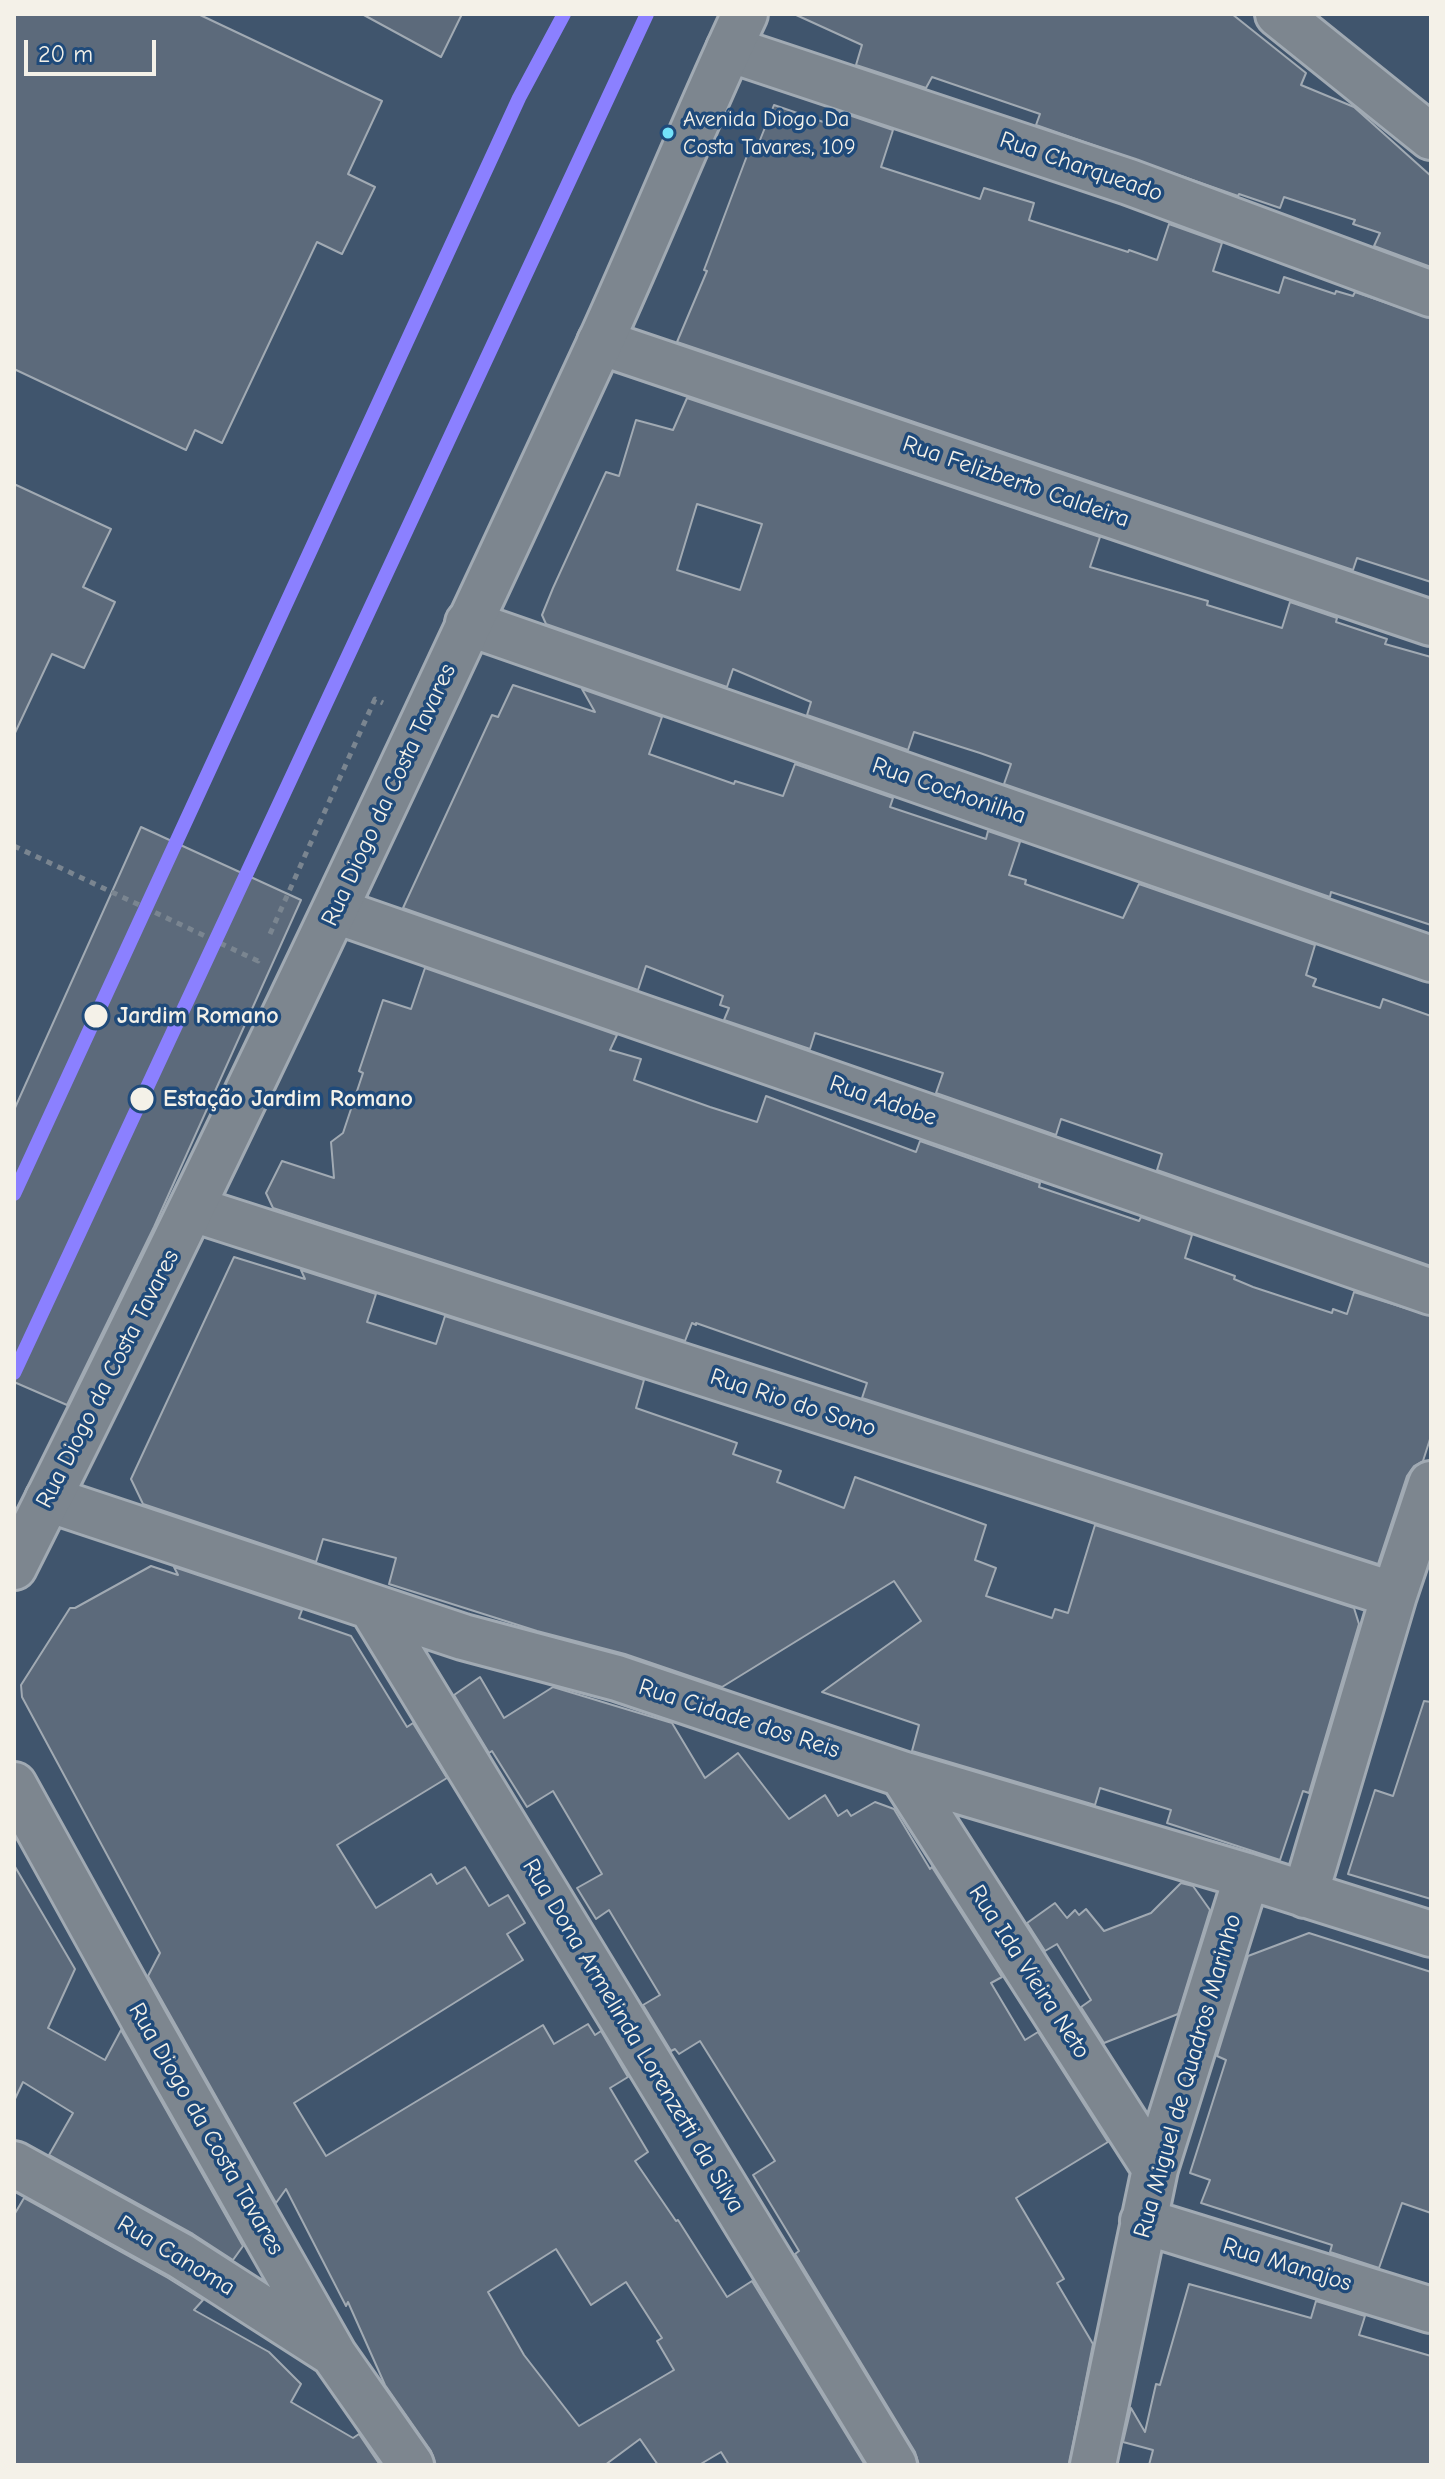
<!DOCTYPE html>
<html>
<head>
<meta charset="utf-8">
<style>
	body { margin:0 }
	#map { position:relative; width:1445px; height:2479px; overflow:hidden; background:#40556d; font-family:"Comic Neue",sans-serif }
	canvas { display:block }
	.frame { position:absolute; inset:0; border:16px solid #f4f1e8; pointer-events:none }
	.scale { position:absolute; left:24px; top:40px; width:132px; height:36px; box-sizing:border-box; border:4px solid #f4f1e8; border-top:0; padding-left:10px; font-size:24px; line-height:28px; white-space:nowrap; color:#f4f1e8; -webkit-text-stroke:6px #1f4a7a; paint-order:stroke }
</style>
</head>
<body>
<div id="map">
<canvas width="1445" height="2479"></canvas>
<div class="frame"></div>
<div class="scale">20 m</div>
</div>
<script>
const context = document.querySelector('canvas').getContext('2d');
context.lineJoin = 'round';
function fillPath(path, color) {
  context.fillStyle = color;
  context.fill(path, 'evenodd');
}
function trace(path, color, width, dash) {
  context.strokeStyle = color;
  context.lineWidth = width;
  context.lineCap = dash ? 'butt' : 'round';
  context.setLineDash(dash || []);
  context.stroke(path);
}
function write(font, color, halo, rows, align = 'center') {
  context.font = font + ' "Comic Neue",sans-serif';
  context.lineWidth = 7;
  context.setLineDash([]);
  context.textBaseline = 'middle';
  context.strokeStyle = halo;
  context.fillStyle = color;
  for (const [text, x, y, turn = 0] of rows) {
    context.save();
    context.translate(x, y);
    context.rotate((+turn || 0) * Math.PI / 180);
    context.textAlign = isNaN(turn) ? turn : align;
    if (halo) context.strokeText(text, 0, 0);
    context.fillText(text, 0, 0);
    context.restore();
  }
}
const building = new Path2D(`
	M14 14H198L382 101 348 174 375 187 342 254 317 242 222 443 195 430 186 450 14 369Z
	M362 14H462L441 57Z
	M794 14H1232L1306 73 1301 85 1354 107 1431 176V267L1374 246 1380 233 1353 224 1355 220 1284 197 1280 208 1239 194 1238 196 1036 125 1040 114 932 77 926 88 856 65 862 45Z
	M774 105 835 126 840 112 893 130 881 167 980 199 984 188 1034 203 1029 220 1128 252 1129 250 1157 260 1169 224 1222 243 1213 271 1279 293 1284 277 1335 294 1336 291 1353 296 1355 292 1431 318V582L1357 558 1353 570 677 342 707 271 704 270 748 153 754 155Z
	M687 398 1100 537 1090 567 1208 601 1207 605 1282 628 1290 602 1337 618 1336 622 1387 639 1385 644 1431 657V925L1331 892 1330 897 1004 784 1011 764 980 753 914 732 908 750 807 715 811 702 733 669 727 687 546 624 542 615 553 588 606 472 619 476 636 420 673 430ZM697 504 762 524 740 590 677 570Z
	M14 484 111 529 83 587 115 602 84 668 52 654 14 735Z
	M513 685 595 712 582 689 662 717 649 754 734 784 735 781 783 796 795 764 893 798 890 807 986 839 988 831 1020 842 1009 875 1026 880 1025 884 1123 918 1139 884 1315 945 1306 975 1316 979 1313 986 1380 1008 1383 999 1431 1016V1266L1157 1170 1162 1154 1061 1119 1056 1135 936 1093 943 1073 815 1033 810 1049 724 1020 729 1008 720 1005 723 996 646 966 638 990 403 908 492 715 498 717Z
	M141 827 301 900 154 1227 67 1405 14 1382V1110Z
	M425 968 617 1035 610 1050 641 1059 634 1080 710 1107 757 1122 766 1096 916 1152 920 1141 1040 1183 1039 1187 1139 1221 1141 1217 1192 1235 1185 1258 1235 1276 1234 1279 1253 1287 1332 1313 1333 1309 1347 1314 1354 1292 1431 1316V1436L1423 1461 1414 1466 1407 1476 1378 1564 862 1398 867 1383 696 1323V1325L692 1323 685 1341 273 1208 266 1193 282 1161 334 1178 331 1142 343 1133 363 1073 359 1071 383 1000 411 1009Z
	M234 1257 305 1279 301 1270 376 1294 367 1322 436 1344 445 1316 644 1380 636 1408 737 1443 733 1454 781 1471 777 1482 844 1508 855 1477 986 1525 975 1560 996 1568 986 1596 1052 1618 1055 1609 1068 1613 1095 1525 1354 1608 1359 1624 1309 1793 1303 1791 1280 1860 1167 1823 1171 1810 1100 1788 1095 1805 912 1751 919 1725 822 1692 921 1621 894 1581 722 1687 625 1654 537 1631 389 1584 396 1558 323 1539 316 1562 143 1504 131 1479Z
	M151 1566 178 1575 174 1567 302 1610 299 1618 351 1636 407 1727 413 1723 447 1778 337 1845 376 1908 431 1874 437 1884 465 1867 489 1906 508 1895 525 1923 507 1934 523 1960 294 2103 326 2156 543 2025 554 2044 588 2024 595 2035 601 2031 628 2077 610 2088 648 2152 635 2161 676 2221 678 2220 727 2297 752 2281 865 2465H729L721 2452 699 2465H658L640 2439 605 2465H436L431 2451 385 2385 348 2302 346 2306 286 2189 276 2203 148 1976 160 1953 22 1697 21 1685 70 1608H75ZM556 2249 591 2305 626 2282 662 2338 657 2341 674 2370 579 2426 524 2355 488 2292Z
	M480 1677 504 1718 553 1687 672 1723 705 1778 738 1753 789 1819 825 1795 838 1816 847 1810 851 1816 875 1802 894 1809 930 1869 932 1867 1002 1977 991 1983 1025 2040 1038 2032 1108 2142 1016 2198 1064 2279 1057 2283 1093 2344 1069 2465H919L915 2452 795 2254 799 2251 753 2175 775 2161 700 2041 679 2054 675 2049 671 2051 643 2005 660 1995 609 1910 596 1919 577 1888 602 1874 553 1791 527 1807 492 1751 489 1753 454 1695Z
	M1424 1701 1431 1702V1899L1348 1874 1375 1790 1393 1796Z
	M14 1865 75 1969 48 2028 105 2060 121 2030 243 2246 233 2260 193 2234 49 2155 73 2113 23 2082 14 2101Z
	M1181 1883 1193 1886 1210 1910 1178 2014 1104 2043 1081 2007 1091 2000 1057 1944 1045 1951 1027 1923 1055 1903 1067 1918 1075 1910 1079 1915 1086 1909 1104 1931 1151 1913Z
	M1309 1933 1431 1972V2213L1402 2203 1379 2268 1330 2252 1332 2245 1201 2203 1210 2180 1190 2173 1226 2060 1217 2056 1248 1956Z
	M24 2198 168 2278 203 2300 194 2310 269 2352 301 2384 291 2402 353 2438 359 2434 380 2465H14V2215Z
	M1189 2284 1311 2318 1316 2301 1365 2316 1359 2335 1431 2356V2465H1149L1153 2450 1123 2442 1131 2408 1145 2432 1156 2384 1160 2385Z`);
const path = new Path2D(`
	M14 846 258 961 259 958
	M270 934 375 699 383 703`);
const minor = new Path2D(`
	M1278 14 1431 137
	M729 49 1129 182 1431 294
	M600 342 1431 623
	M468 623 1431 959
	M336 911 1431 1292
	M193 1209 1394 1595
	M48 1499 463 1637 617 1678 902 1774 1247 1876 1431 1934
	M372 1608 894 2465
	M902 1774 1155 2169
	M14 1785 145 2022 334 2355 411 2465
	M1305 1895 1394 1595 1431 1484
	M14 2164 181 2256 329 2351
	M1143 2221 1431 2310
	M1093 2465 1155 2169 1247 1876`);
const tertiary = new Path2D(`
	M14 1567C217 1164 409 755 599 345 649 236 694 123 745 14`);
const rail1 = new Path2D(`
	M14 1194 519 98 564 14
	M14 1373 647 14`);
const markers = [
	[668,133,7,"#73e2fa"],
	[96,1016,13,"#f4f1e8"],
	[142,1099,13,"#f4f1e8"]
];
const busNames = [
	["Avenida Diogo Da",683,120],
	["Costa Tavares, 109",683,148]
];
const streetNames = [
	["Rua Charqueado",1081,167,19],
	["Rua Felizberto Caldeira",1016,482,19],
	["Rua Cochonilha",949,791,19],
	["Rua Diogo da Costa Tavares",389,795,-65],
	["Rua Adobe",883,1101,19],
	["Rua Diogo da Costa Tavares",108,1379,-63],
	["Rua Rio do Sono",793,1403,18],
	["Rua Cidade dos Reis",739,1719,18],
	["Rua Ida Vieira Neto",1029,1972,57],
	["Rua Dona Armelinda Lorenzetti da Silva",633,2036,59],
	["Rua Miguel de Quadros Marinho",1188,2076,-74],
	["Rua Diogo da Costa Tavares",206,2129,60],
	["Rua Canoma",176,2256,31],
	["Rua Manajos",1287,2265,17]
];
const stopNames = [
	["Jardim Romano",117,1016],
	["Estação Jardim Romano",163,1099]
];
fillPath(building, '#5c6a7b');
trace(building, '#a1aab3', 2);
trace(minor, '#a1aab3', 50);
trace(tertiary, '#a1aab3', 50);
trace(path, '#7a8590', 5, [6, 6]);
trace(minor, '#7d868f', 44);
trace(tertiary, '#7d868f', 44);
trace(rail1, '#8b80ff', 14);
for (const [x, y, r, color] of markers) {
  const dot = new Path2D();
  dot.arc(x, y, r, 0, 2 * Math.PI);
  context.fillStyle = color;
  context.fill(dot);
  trace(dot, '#1f4a7a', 3);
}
write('22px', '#f4f1e8', '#1f4a7a', busNames, 'left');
write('24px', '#f4f1e8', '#1f4a7a', streetNames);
write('bold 24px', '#f4f1e8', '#1f4a7a', stopNames, 'left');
</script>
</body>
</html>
